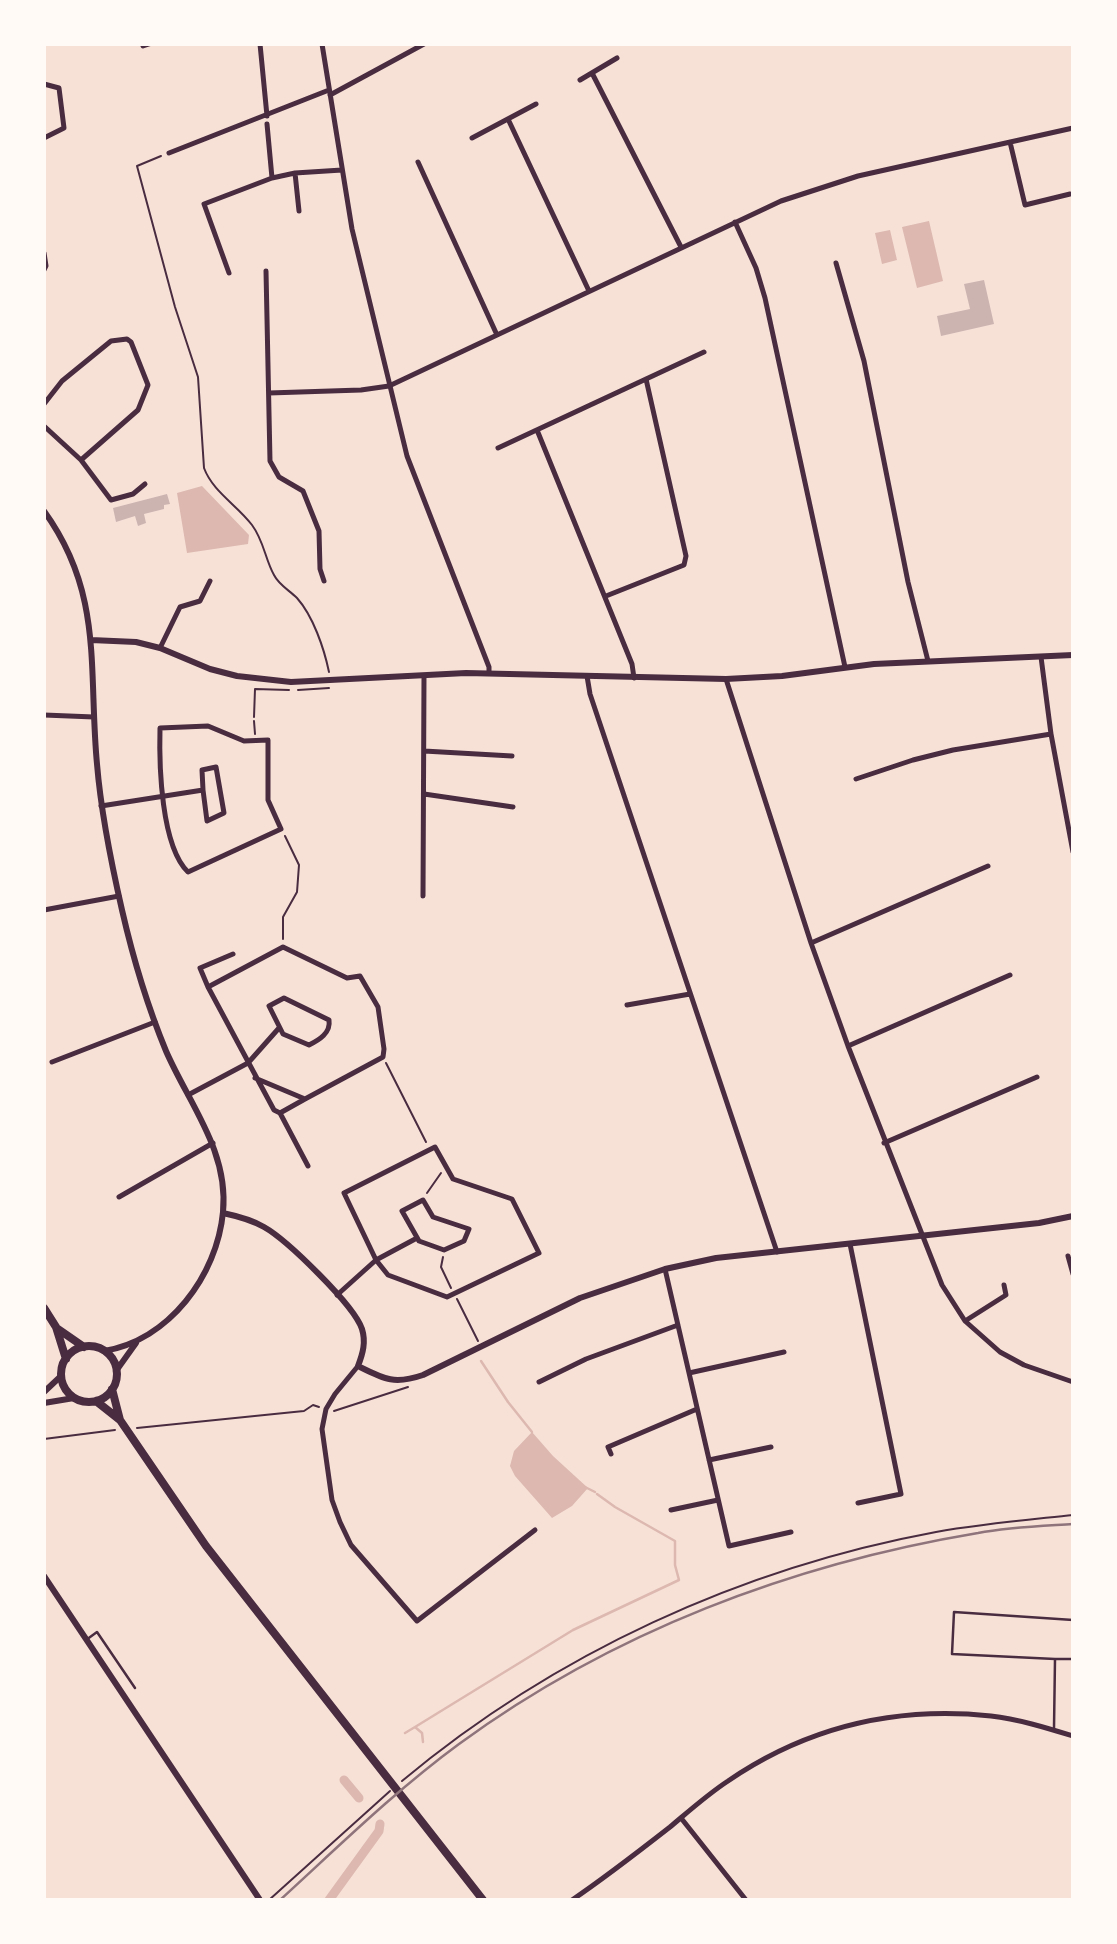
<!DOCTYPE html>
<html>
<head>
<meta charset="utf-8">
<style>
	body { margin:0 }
	#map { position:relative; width:1117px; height:1944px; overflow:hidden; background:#f7e1d7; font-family:"Work Sans",sans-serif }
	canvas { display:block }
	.frame { position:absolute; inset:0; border:46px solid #fffaf5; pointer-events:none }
</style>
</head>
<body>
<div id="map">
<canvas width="1117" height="1944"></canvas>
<div class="frame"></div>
</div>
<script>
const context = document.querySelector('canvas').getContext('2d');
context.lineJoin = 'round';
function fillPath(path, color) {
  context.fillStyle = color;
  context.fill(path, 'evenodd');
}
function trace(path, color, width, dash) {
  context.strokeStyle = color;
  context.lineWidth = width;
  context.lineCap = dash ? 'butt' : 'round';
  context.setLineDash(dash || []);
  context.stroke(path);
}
const water = new Path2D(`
	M929 221 943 281 917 288 902 227Z
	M890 230 897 260 882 264 875 233Z
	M202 486 249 535 248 544 187 553 177 493Z
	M532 1432 553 1456 588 1488 572 1506 552 1518 515 1476 510 1466 514 1451Z`);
const stream = new Path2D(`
	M481 1361 508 1402 532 1432
	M585 1487 595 1492
	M415 1727 573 1630 679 1580 675 1565V1541L615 1507 597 1494
	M405 1733 415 1727 422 1733 423 1742`);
const canal = new Path2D(`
	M344 1780 359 1798
	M329 1900 379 1831 380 1824`);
const building = new Path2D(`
	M984 280 994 324 941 336 937 316 970 309 964 284Z
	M167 494 170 504 164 505V509L144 514 146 523 138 526 135 516 116 522 113 508Z`);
const path = new Path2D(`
	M161 156 137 166 175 307 198 377 204 468C213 492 237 505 252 525 264 541 265 559 274 575 279 585 289 590 297 598 313 616 324 648 329 672
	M298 690 329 688
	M254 717 255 689 289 690
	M254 721 255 734
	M283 939V917L297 892 299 865 285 836
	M386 1063 426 1142
	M427 1193 441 1173
	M443 1257 441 1267 451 1288
	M457 1299 478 1341
	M334 1411 408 1387
	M137 1428 294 1412 304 1411 313 1405 319 1407
	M44 1439 115 1430
	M402 1781C554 1654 741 1568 936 1532 981 1524 1027 1520 1073 1515
	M269 1900 390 1791`);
const service = new Path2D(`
	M86 1640 97 1632 135 1688
	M1055 1659 952 1654 954 1612 1073 1620
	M1054 1728 1055 1659H1073`);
const minor = new Path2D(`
	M260 44 267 116
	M322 44 352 229 407 456 489 667V673
	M143 46 149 44
	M592 73 681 247
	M580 80 617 58
	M44 84 59 88 64 128 44 138
	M330 95 424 44
	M508 119 589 291
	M267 124 272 178
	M472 138 536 104
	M1010 142 1025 205 1070 194
	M169 153 329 90
	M418 162 497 335
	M295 173 299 211
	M735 222 756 268 765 298 845 667
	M44 253 46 266 44 270
	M836 263 864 361 908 582 928 661
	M266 271 270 461 279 477 303 491 319 531 320 569 324 581
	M229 273 204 204 272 178 295 173 342 170
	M269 393 361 390 389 386 781 201 858 176 1073 128
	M44 404 62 381 111 341 127 339 131 342 148 385 138 410 81 460
	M44 426 81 460 111 500 133 494 145 484
	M537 430 632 664 634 678
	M498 448 704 352
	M606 596 684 565 686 556 646 379
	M160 648 180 607 200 601 210 581
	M1041 657 1051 734 1073 852
	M587 676 590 694 777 1252
	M726 679 811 943 848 1046 942 1285 965 1321 1000 1352 1024 1365 1073 1382
	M44 715 94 717
	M208 726 244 741 268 740V800L281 829 188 872C161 846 159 765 160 728Z
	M424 751 512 756
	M856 779 913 760 953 750 1051 734
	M424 794 513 807
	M101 806 203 790 207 821 224 813 216 767 202 770 203 790
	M423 896 424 676
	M44 910 119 896
	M811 943 988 866
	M233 954 200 968 208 987 274 1110 280 1113 305 1099
	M208 987 283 947 347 978 360 976 378 1007 384 1049 383 1057 305 1099 255 1078
	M284 998 329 1020C331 1033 319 1040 309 1045L283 1034 269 1006Z
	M627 1005 690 994
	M848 1046 1010 975
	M52 1062 155 1022
	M188 1095 248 1063 279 1028
	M280 1113 308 1166
	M884 1143 1037 1077
	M435 1147 453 1179 512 1199 539 1253 447 1297 388 1275 376 1260 344 1193Z
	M119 1197 213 1143
	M423 1200 433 1217 469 1229 464 1241 444 1250 419 1241 402 1211Z
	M850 1244 901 1494 858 1503
	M1068 1256 1073 1274
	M665 1269 729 1546 791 1532
	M337 1295 376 1260 417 1238
	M965 1321 1006 1295 1004 1285
	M358 1366 335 1394 326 1409 322 1429 332 1500 340 1522 351 1545 417 1621 535 1530
	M689 1373 784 1352
	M539 1382 586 1359 678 1325
	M611 1454 608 1447 697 1409
	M709 1460 771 1447
	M671 1510 718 1500
	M681 1818 746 1900
	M572 1900C606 1877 638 1852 670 1827 689 1811 708 1794 728 1781 807 1727 896 1706 991 1716 1018 1719 1047 1728 1073 1736`);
const tertiary = new Path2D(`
	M44 511C104 594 88 669 97 764 101 813 111 862 122 910 133 958 147 1005 166 1051 189 1104 229 1151 223 1212 217 1276 169 1340 104 1351
	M91 640 136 642 160 648 210 669 237 676 291 682 466 673 726 679 782 676 874 664 1073 655
	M223 1213C237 1216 252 1220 264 1227 287 1240 354 1305 362 1329 366 1342 363 1353 358 1366 384 1379 394 1385 423 1375L580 1298 665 1269 716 1258 1039 1223 1073 1216
	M116 1371 136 1343
	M44 1392 61 1376
	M44 1403 74 1398
	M44 1576 260 1900`);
const primary = new Path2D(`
	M44 1308 56 1327 66 1359
	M58 1329 84 1347
	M61 1374a28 28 0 1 1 56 0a28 28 0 1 1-56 0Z
	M112 1389 120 1420
	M96 1401 120 1420 206 1546 483 1900`);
const rail = new Path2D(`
	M280 1900C338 1847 395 1791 459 1744 612 1632 792 1564 978 1533 1009 1527 1042 1526 1073 1524`);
fillPath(water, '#dcb8b0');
trace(stream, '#dcb8b0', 2.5);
trace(canal, '#dcb8b0', 9);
fillPath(building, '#ccb4b1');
trace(path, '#4a2c40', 2);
trace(service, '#4a2c40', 2.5);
trace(minor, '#4a2c40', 5);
trace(tertiary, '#4a2c40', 6);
trace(primary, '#4a2c40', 8);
trace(rail, '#8f747c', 2.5);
</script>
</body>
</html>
